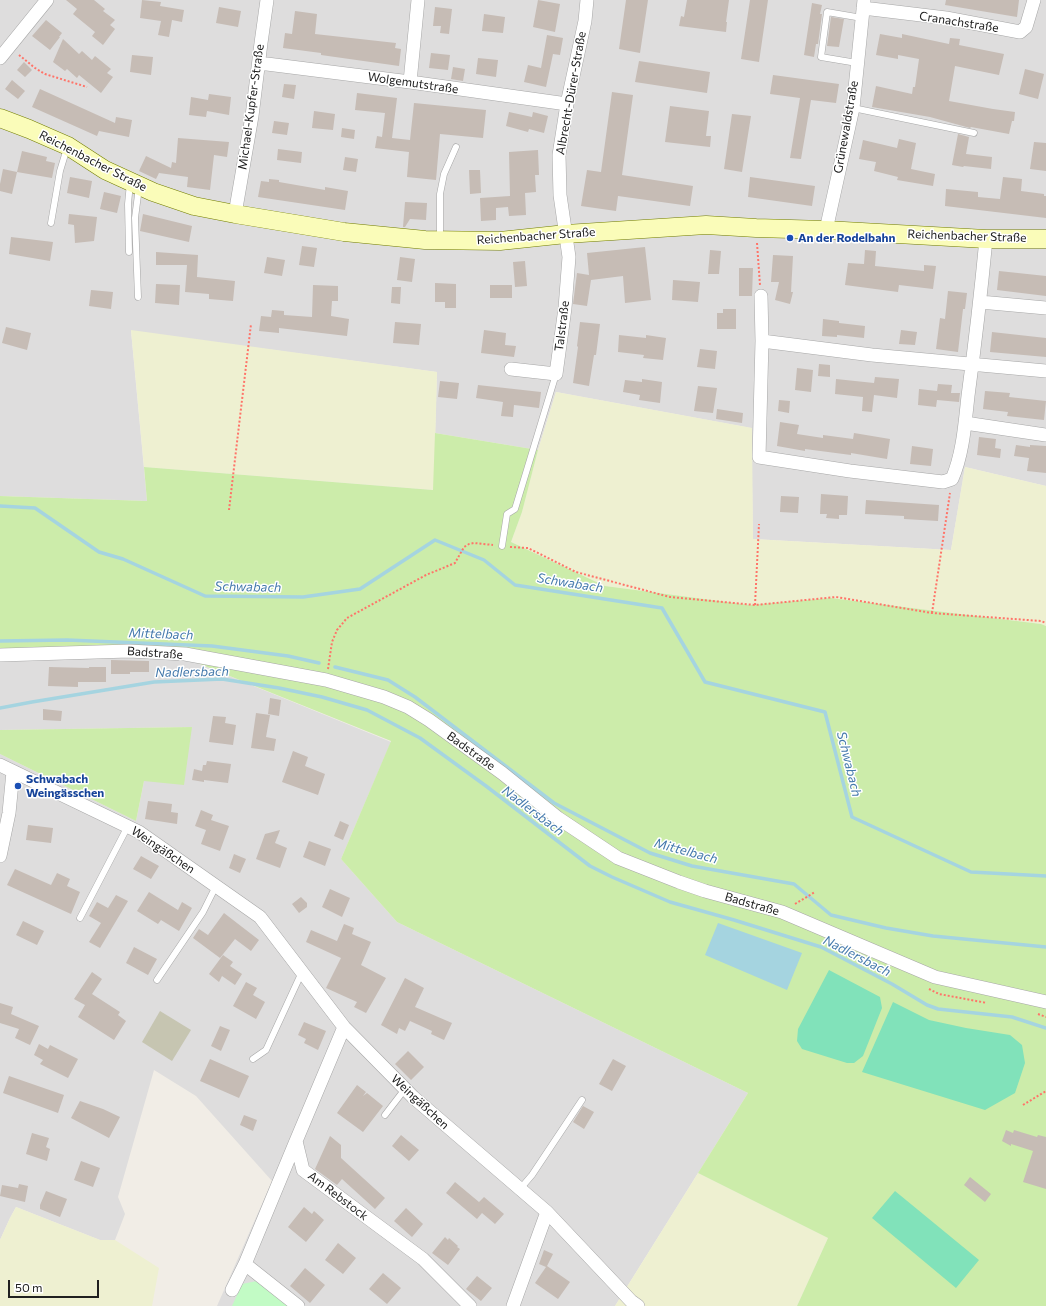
<!DOCTYPE html>
<html>
<head>
<meta charset="utf-8">
<style>
	body { margin:0 }
	#map { position:relative; width:1046px; height:1306px; overflow:hidden; background:#f1ede6; font-family:Commissioner,sans-serif }
	canvas { display:block }
	.scale { position:absolute; left:8px; top:1280px; width:91px; height:18px; box-sizing:border-box; border:2px solid #202020; border-top:0; padding-left:5px; font-size:12px; line-height:14px; white-space:nowrap; color:#202020; -webkit-text-stroke:3px #fff; paint-order:stroke }
</style>
</head>
<body>
<div id="map">
<canvas width="1046" height="1306"></canvas>
<div class="scale">50 m</div>
</div>
<script>
const context = document.querySelector('canvas').getContext('2d');
context.lineJoin = 'round';
function fillPath(path, color) {
  context.fillStyle = color;
  context.fill(path, 'evenodd');
}
function trace(path, color, width, dash) {
  context.strokeStyle = color;
  context.lineWidth = width;
  context.lineCap = dash ? 'butt' : 'round';
  context.setLineDash(dash || []);
  context.stroke(path);
}
function write(font, color, halo, rows, align = 'center') {
  context.font = font + ' Commissioner,sans-serif';
  context.lineWidth = 3;
  context.setLineDash([]);
  context.textBaseline = 'middle';
  context.strokeStyle = halo;
  context.fillStyle = color;
  for (const [text, x, y, turn = 0] of rows) {
    context.save();
    context.translate(x, y);
    context.rotate((+turn || 0) * Math.PI / 180);
    context.textAlign = isNaN(turn) ? turn : align;
    if (halo) context.strokeText(text, 0, 0);
    context.fillText(text, 0, 0);
    context.restore();
  }
}
const residential = new Path2D(`
	M0 0H1046V486L965 467 951 550 753 539 751 428 556 392 538 450 435 433 437 372 131 331 147 501 0 496Z
	M0 657 185 658 391 742 341 859 397 922 748 1093 615 1306H217L272 1181 196 1096 154 1070 118 1197 125 1214 115 1240H100L16 1207 10 1218 0 1240V754L136 821 144 781 192 727 0 730Z`);
const construction = new Path2D(`
	M160 1011 191 1030 172 1061 142 1042Z`);
const farmland = new Path2D(`
	M131 330 437 372 434 490 144 467Z
	M556 392 752 428 753 539 951 550 965 467 1046 486V626L1041 624 831 598 750 605 605 586 511 542 522 512 538 450Z
	M698 1173 828 1238 797 1306H615Z
	M16 1207 100 1240H115L159 1268 152 1306H0V1240L10 1218Z`);
const grass = new Path2D(`
	M435 433 538 450 522 512 511 542 605 586 750 605 831 598 1041 624 1046 626V1306H797L828 1238 698 1173 748 1093 397 922 341 859 391 741 185 658 0 657V496L147 501 144 467 433 490Z
	M192 727 184 785 144 781 136 821 0 754V730Z`);
const park = new Path2D(`
	M257 1281 288 1306H232L242 1284Z`);
const pitch = new Path2D(`
	M829 970 880 997 882 1008 863 1056 854 1063H847L802 1049 797 1041 798 1029Z
	M893 1002 929 1020 966 1028 1010 1035 1022 1045 1025 1063 1015 1093 985 1110 862 1072Z
	M895 1191 979 1260 956 1288 872 1218Z`);
const water = new Path2D(`
	M718 923 802 953 787 990 705 955Z`);
const stream = new Path2D(`
	M0 506 35 508 99 552 123 559 205 596 303 597 360 589 435 540 484 560 515 585 662 608 705 682 825 712 852 817 971 872 1046 876
	M0 641 67 640 212 646 288 656 319 663
	M335 667 388 680 415 697 554 803 650 853 692 866 794 884 831 915 886 928 933 936 1046 947
	M0 708 32 702 154 682 222 679 279 688 322 697 367 710 420 738 486 786 590 866 612 877 670 902 734 920 821 947 892 984 927 1005 938 1009 1012 1017 1046 1028`);
const building = new Path2D(`
	M66 0H94L105 9 103 11 115 20 110 25 115 29 103 45 92 36 95 32 73 14 77 9Z
	M142 0 161 2 160 6 184 10 182 22 172 20 169 37 158 35 161 21 140 18Z
	M538 0 560 4 555 32 533 27Z
	M626 0H648L640 53 619 49Z
	M687 0H729L726 22H727L726 32 679 26 681 16 684 17Z
	M750 0H768L759 62 741 59Z
	M946 0H1019L1017 17 945 5Z
	M812 3 822 5 820 14H822L818 44H816L814 57 804 55Z
	M219 7 241 11 238 27 216 23Z
	M435 7 452 9 449 34 440 33 441 26H433Z
	M295 11 317 14 315 34 396 43 395 48 401 49 399 66 321 55V53L283 48 285 33 292 34Z
	M484 14 505 17 503 33 482 31Z
	M831 17 844 19 839 47 827 46Z
	M46 20 62 33 59 37H60L50 50 32 36Z
	M880 34 902 38V34L949 44 950 38 960 39 959 45 1004 54 999 75 955 66 949 101 993 109 1015 112 1014 121H1012L1009 134 971 127 970 128 930 117 872 107 876 86 912 94 913 87H915L919 59 898 55V59L876 55Z
	M547 35 563 38 560 55 553 54 546 87 524 82 528 65 541 68Z
	M63 39 79 54 82 51 92 60 95 56 111 69 107 73 113 77 101 93 79 75 77 78 67 69 65 71 53 62Z
	M431 53 450 55 448 70 429 68Z
	M132 55 153 57 151 75 130 72Z
	M478 58 498 60 496 77 476 74Z
	M639 61 710 72 707 93 635 82Z
	M24 62 32 70 25 77 17 70Z
	M453 67 465 69 463 81 451 79Z
	M1025 69 1044 74 1038 99 1019 94Z
	M773 75 839 84 836 103 811 100 801 159 790 158 800 98 770 94Z
	M12 80 25 91 18 99 5 89Z
	M284 84 296 85 294 99 282 97Z
	M40 89 115 123 116 117 132 120 129 137 99 131 97 136 32 107Z
	M612 92 633 95 622 175 693 186 690 206 618 196 616 211 581 206 587 170 601 172Z
	M357 93 397 98 392 138 410 140 414 103 486 110 483 138 440 134 436 180 407 177 409 152 375 148 377 136 382 137 385 113 355 110Z
	M209 94 231 97 229 115 207 111 206 117 189 115 191 97 208 100Z
	M670 106 709 111 706 136H711L710 147 665 142Z
	M314 111 335 114 333 130 312 128Z
	M509 112 532 117 533 112 548 116 544 133 529 129 528 132 506 126Z
	M732 114 751 116 742 172 724 169Z
	M274 121 289 123 287 135 272 133Z
	M342 128 355 130 354 139 341 137Z
	M958 134 969 137 966 154 992 157 991 169 964 166 963 167 952 165Z
	M178 138 229 142 227 157 214 155 210 190 187 187 188 177 159 173 156 179 139 171 146 156 171 168 172 162 176 163Z
	M899 139 916 143 911 169 935 174 933 186 897 180 898 177 874 171 876 162 859 159 863 140 897 148Z
	M1034 142 1046 143V171L1030 169Z
	M278 149 302 152 301 163 277 160Z
	M538 150 539 175H535L536 192 525 193 526 215 509 216 508 207 496 208V220L481 221 480 198 510 196 509 152Z
	M22 151 47 157 46 161 55 163 52 178 17 172Z
	M345 157 358 159 356 172 343 170Z
	M3 169 17 172 12 194 0 191V184Z
	M469 170H480L481 193 470 194Z
	M70 177 92 181 89 198 67 193Z
	M750 177 815 186 812 206 748 197Z
	M1003 177 1022 179 1021 191 1044 194V196H1046V218L945 206 946 189 978 192V197L1000 199Z
	M269 179 279 180V182L325 190V187L348 191 345 210 258 197 261 181 269 182Z
	M104 192 121 196 117 213 100 209Z
	M405 202 427 203 426 220 410 219 405 227H403Z
	M69 214 97 217 94 241 75 243 74 225 68 224Z
	M143 214 192 226 189 242 140 231Z
	M11 237 53 242 50 261 9 254Z
	M302 246 317 248 314 267 299 265Z
	M645 247 651 300 625 303 623 276 591 280 587 306 573 304 577 273 589 275 587 253Z
	M710 250 721 251 719 274H708Z
	M865 250 876 251 875 266 924 271V265L936 266 933 289 899 285 898 292 845 285 848 263 864 264Z
	M156 252 198 255 197 277 235 281 233 301 209 299V294L185 292 187 265H156Z
	M773 255 793 256 791 292H793L790 304 775 300 779 282H771Z
	M267 257 285 260 282 276 264 273Z
	M400 257 415 259 412 282 397 280Z
	M525 261 527 286 515 287 513 262Z
	M739 268H753L752 296H739Z
	M999 271 1046 276V296L997 290Z
	M673 280 700 282 698 302 672 300Z
	M435 283 456 284V308H445V302H435Z
	M156 284 180 285 179 305 155 303Z
	M313 285 338 286V301H332L331 316 349 319 347 336 279 328V333L259 331 261 316 271 317 272 310 284 311V315L312 317Z
	M490 285H512V298H490Z
	M392 287H401L400 304 391 303Z
	M91 290 113 292 111 309 89 306Z
	M948 291 967 293 965 309H963L958 352 936 349 940 318 945 319Z
	M723 309H736V329H717V313H723Z
	M823 319 839 321V323L865 326 864 338 837 335V337L822 336Z
	M395 322 421 324 419 345 393 343Z
	M580 322 600 324 596 355H594L589 386 573 383 578 347 577 346Z
	M6 327 31 333 27 350 2 343Z
	M484 330 506 333 505 345 516 346 514 357 481 353Z
	M901 330 917 332 915 345 899 344Z
	M992 332 1046 338V357L990 352Z
	M619 335 646 338V335L666 338 663 360 643 358 644 355 618 352Z
	M700 349 717 351 715 369 697 367Z
	M819 364 830 365V377L818 376Z
	M797 368 813 370 811 392 795 390Z
	M875 377 899 379 897 398 874 395 872 412 862 411 863 397 835 394 836 379 874 383Z
	M642 379 662 382 660 403 639 400 640 395 623 392 625 380 642 382Z
	M440 381 459 383 457 399 438 397Z
	M938 384 952 385 951 393H960L959 402 937 400 936 407 918 405 919 389 937 391Z
	M478 385 541 392 539 408 514 405 513 417 501 416 503 402 476 398Z
	M698 386 717 388 713 413 694 411Z
	M985 391 1010 393 1009 397 1046 401 1044 420 1007 416 1008 412 983 409Z
	M779 400 790 401 789 413 778 411Z
	M717 409 743 413 742 423 716 419Z
	M780 422 799 425 797 434 823 438V435L853 439 854 433 890 439 887 459 851 453V455L805 449V451L777 446Z
	M979 437 996 439 995 448 1001 449 1000 458 977 455Z
	M1016 445 1030 447V445L1046 446V473L1027 471 1029 458 1014 456Z
	M912 446 933 449 931 466 910 464Z
	M821 494 848 496 847 515H839V519L826 518 827 514H820Z
	M781 496 799 497 798 513 780 512Z
	M866 500 939 505 938 521 904 519V516L865 514Z
	M111 660 149 661V672H130V674H111Z
	M49 667 89 668V667H106V682H78V687L48 686Z
	M270 698 281 700 279 716 268 714Z
	M43 709 62 711 61 721 43 720Z
	M256 713 270 715 266 737 276 739 274 751 251 748Z
	M213 716 226 717 225 723 236 725 233 745 209 742Z
	M293 751 308 757 305 766 325 774 318 795 282 782Z
	M207 761 231 764 228 783 204 780V782L192 780 194 769 202 771 203 765H206Z
	M148 801 172 804 171 812 178 813 177 824 145 819Z
	M201 810 213 815 211 820 229 826 220 851 201 844 206 830 195 826Z
	M340 821 349 825 343 840 334 836Z
	M28 825 53 828 51 843 26 840Z
	M280 830 275 843 287 848 280 868 256 859 265 834Z
	M309 841 331 849 325 866 303 857Z
	M234 854 246 859 240 873 229 868Z
	M141 856 159 866 151 879 133 869Z
	M15 869 51 885 57 873 70 879 67 886 80 892 71 914 7 885Z
	M330 889 350 898 342 917 322 907Z
	M149 892 178 910 182 902 192 908 179 931 161 920 158 924 137 911Z
	M116 895 128 901 100 948 89 942 101 923 89 916 97 902 108 908Z
	M301 897 307 903V907L299 913 292 904Z
	M224 913 259 940 251 951 235 939 220 958 193 938 199 929 208 935Z
	M23 921 44 931 37 945 16 935Z
	M344 924 354 928 352 934 371 942 361 965 386 978 366 1013 354 1007 357 1002 326 988 341 958 306 942 311 930 337 941Z
	M134 947 157 959 148 975 126 963Z
	M223 955 233 962 230 966 242 974 235 985 222 976 219 982 209 974Z
	M92 972 102 979 92 994 120 1012 118 1015 126 1021 114 1040 78 1017 85 1005 74 999Z
	M405 978 424 988 415 1007 452 1023 444 1040 431 1034 432 1031 410 1021 405 1031 399 1028 397 1034 381 1025Z
	M246 982 257 988 253 995 265 1002 256 1019 233 1006Z
	M0 1003 13 1007 11 1014 39 1026 30 1045 15 1038 19 1029 0 1023Z
	M304 1022 326 1031 318 1050 304 1043 306 1039 298 1035Z
	M220 1026 230 1030 221 1051 211 1046Z
	M39 1044 48 1049 50 1045 78 1059 68 1078 40 1064 43 1060 34 1055Z
	M408 1051 424 1067 411 1080 395 1064Z
	M210 1059 249 1076 239 1098 200 1081Z
	M613 1059 626 1066 612 1091 599 1084Z
	M9 1076 64 1095 58 1113 3 1093Z
	M357 1085 366 1092 363 1096 367 1093 383 1106 363 1132 337 1113Z
	M80 1101 103 1109 120 1117 109 1138 71 1118Z
	M583 1106 594 1112 584 1129 573 1122Z
	M244 1115 257 1120 253 1131 240 1125Z
	M1006 1130 1013 1133 1014 1130 1037 1137 1038 1135 1046 1137V1189L1023 1182 1033 1151 1011 1144V1146L1002 1141Z
	M32 1133 49 1138 46 1147 50 1149 47 1161 26 1154Z
	M401 1135 419 1150 409 1161 392 1146Z
	M330 1136 341 1145V1158L385 1198 375 1209 342 1179 337 1185 315 1169Z
	M81 1161 100 1168 93 1187 74 1180Z
	M970 1177 991 1194 985 1202 964 1185Z
	M455 1182 479 1202 484 1197 504 1214 495 1224 482 1213 477 1219 446 1193Z
	M19 1184 28 1186 25 1202 0 1196 2 1185 18 1188Z
	M46 1191 67 1199 60 1217 40 1209V1205Z
	M304 1207 312 1214 314 1211 324 1220 306 1242 288 1227Z
	M406 1208 423 1224 412 1237 394 1221Z
	M445 1237 448 1240 449 1238 458 1246 457 1247 460 1249 448 1265 432 1253Z
	M338 1243 356 1258 343 1274 325 1260Z
	M544 1250 553 1254 547 1266 570 1282 558 1299 535 1283 546 1267 539 1264Z
	M305 1268 325 1285 310 1303 290 1286Z
	M383 1273 401 1288 387 1304 369 1289Z
	M477 1276 492 1288 481 1301 466 1289Z`);
const path = new Path2D(`
	M19 55 35 68 45 74 87 87
	M757 243 760 285
	M229 510 251 324
	M510 547 528 548 576 572 670 597 755 605 836 597 932 613 1041 621 1046 623
	M755 605 759 524
	M932 613 950 493
	M328 669 332 642 337 630 347 618 426 575 455 563 464 547 469 544 474 543 493 545
	M795 904 815 892
	M929 989 939 994 987 1003
	M1038 1014 1046 1017
	M1023 1105 1046 1091`);
const service = new Path2D(`
	M857 63 821 57 827 12 862 18
	M853 108 974 133
	M51 223 60 171 67 148
	M440 238V194L444 174 456 147
	M129 252 128 204 130 183
	M138 297 135 218 139 187
	M502 546 507 514 515 509 556 374
	M80 918 128 826
	M157 980 203 912 216 886
	M253 1059 266 1050 302 972
	M385 1115 405 1089
	M520 1189 532 1175 582 1100`);
const minor = new Path2D(`
	M863 8 946 18 1020 32 1026 27 1034 0
	M0 58 47 0
	M259 63 410 82 567 104
	M410 82 418 0
	M235 214 252 116 261 43 267 0
	M826 230 853 108 864 0
	M761 296 762 341 759 457 850 471 943 482 952 479C963 454 965 423 968 396 975 344 981 292 986 239
	M980 302 1046 308
	M762 341 872 355 1046 371
	M511 369 556 374 565 308 569 257 560 195 559 155 567 104 585 21 587 0
	M965 423 1046 435
	M0 655 129 651 185 654 326 680 384 697 408 707 429 720 502 773 558 818 618 858 679 882 705 891 782 912 935 977 1046 1002
	M0 765 139 832 260 917 344 1027 413 1097 547 1212 631 1301 638 1306
	M0 856 9 813 13 772
	M344 1027 296 1141 303 1170 423 1259 470 1306
	M245 1264 298 1306
	M232 1290 245 1264 296 1141
	M513 1306 547 1212`);
const secondary = new Path2D(`
	M0 118 29 129 68 146 105 170 153 192 194 206 235 214 344 232 425 240 500 241 566 234 706 225 756 228 826 230 986 239H1046`);
const markers = [
	[790,238,4,"#1a4fb4"],
	[18,786,4,"#1a4fb4"]
];
const streetNames = [
	["Cranachstraße",959,22,9],
	["Wolgemutstraße",413,83,8],
	["Albrecht-Dürer-Straße",571,93,-80],
	["Michael-Kupfer-Straße",251,107,-82],
	["Grünewaldstraße",846,127,-80],
	["Reichenbacher Straße",93,161,27],
	["Reichenbacher Straße",536,236,-4],
	["Reichenbacher Straße",967,236,2],
	["Talstraße",562,326,-83],
	["Badstraße",155,653,4],
	["Badstraße",471,751,36],
	["Weingäßchen",163,850,34],
	["Badstraße",752,904,16],
	["Weingäßchen",420,1102,43],
	["Am Rebstock",338,1196,37]
];
const transitNames = [
	["An der Rodelbahn",798,238],
	["Schwabach",26,779],
	["Weingässchen",26,793]
];
const waterNames = [
	["Schwabach",570,583,9],
	["Schwabach",248,587,1],
	["Mittelbach",161,634,2],
	["Nadlersbach",192,672,-1],
	["Schwabach",849,764,76],
	["Nadlersbach",533,811,37],
	["Mittelbach",686,851,15],
	["Nadlersbach",857,956,27]
];
fillPath(residential, '#dedddd');
fillPath(construction, '#c6c5b1');
fillPath(farmland, '#eef0d1');
fillPath(grass, '#ccecaa');
fillPath(park, '#c2fbc5');
fillPath(pitch, '#81e2ba');
fillPath(water, '#a5d4e0');
trace(stream, '#a5d4e0', 3.5);
fillPath(building, '#c6bcb5');
trace(service, '#a7a7a7', 7);
trace(minor, '#a7a7a7', 14);
trace(secondary, '#727d01', 19);
trace(path, '#ff7469', 2, [2, 2]);
trace(service, '#fff', 6);
trace(minor, '#fff', 13);
trace(secondary, '#fafcb9', 18);
for (const [x, y, r, color] of markers) {
  const dot = new Path2D();
  dot.arc(x, y, r, 0, 2 * Math.PI);
  context.fillStyle = color;
  context.fill(dot);
  trace(dot, '#fff', 1.5);
}
write('12px', '#202020', '#fff', streetNames);
write('bold 12px', '#164399', '#fff', transitNames, 'left');
write('italic 13px', '#457aac', '#fff', waterNames);
</script>
</body>
</html>
